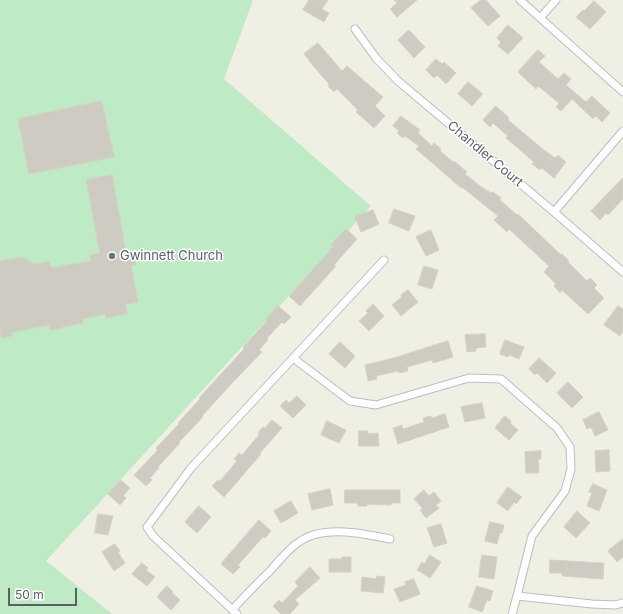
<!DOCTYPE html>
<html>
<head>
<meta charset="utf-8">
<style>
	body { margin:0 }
	#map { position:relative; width:623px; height:614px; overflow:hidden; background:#f0efe4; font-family:Inter,sans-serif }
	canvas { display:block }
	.scale { position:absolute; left:8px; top:588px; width:69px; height:18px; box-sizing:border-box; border:2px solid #5c5e66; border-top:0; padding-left:5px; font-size:12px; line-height:14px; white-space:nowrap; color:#5c5e66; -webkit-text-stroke:3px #fff; paint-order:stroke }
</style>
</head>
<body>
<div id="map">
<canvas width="623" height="614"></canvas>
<div class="scale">50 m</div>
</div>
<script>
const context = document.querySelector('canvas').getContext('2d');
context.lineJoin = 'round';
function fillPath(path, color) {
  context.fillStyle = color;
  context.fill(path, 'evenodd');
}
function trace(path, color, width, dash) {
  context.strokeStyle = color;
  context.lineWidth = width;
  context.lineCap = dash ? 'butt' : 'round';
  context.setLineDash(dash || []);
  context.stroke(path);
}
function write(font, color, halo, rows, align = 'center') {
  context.font = font + ' Inter,sans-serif';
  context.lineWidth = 3;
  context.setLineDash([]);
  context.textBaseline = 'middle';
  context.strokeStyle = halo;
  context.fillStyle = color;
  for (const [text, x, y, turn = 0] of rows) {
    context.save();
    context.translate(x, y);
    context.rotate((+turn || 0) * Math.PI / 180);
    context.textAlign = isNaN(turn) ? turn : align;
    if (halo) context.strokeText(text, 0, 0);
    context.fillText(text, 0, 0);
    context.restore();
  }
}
const green = new Path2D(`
	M0 0H253L224 79 371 206 46 561 112 614H0Z`);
const building = new Path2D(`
	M309 0H328L322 9 329 13 324 22 303 10Z
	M394 0H417L397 17 390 9 397 3Z
	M481 0H486L500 16 488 26 471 8Z
	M594 1 606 12 590 29 576 17 583 10 584 11Z
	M508 25 523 38 508 54 498 46 501 42 497 38Z
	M409 30 425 47 414 58 398 40Z
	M318 43 342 71 347 66 383 97 375 106 385 116 374 128 356 112 358 110 337 89 334 92 328 86 329 84 309 61V60L304 54Z
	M538 50 545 56 539 62 558 79 564 73 571 79 566 85 586 102 592 96 610 113 602 122 596 116 593 119 572 99 561 111 556 107 559 103 538 86 536 89 518 72Z
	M436 59 442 64 444 62 456 73 446 84 437 75 434 78 426 70Z
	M468 82 483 94 472 106 458 94Z
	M102 101 114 157 29 174 18 119Z
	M496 106 509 118 508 120 544 150 555 158 558 155 566 162 554 178 542 168 540 170 532 164 534 162 506 138 508 136 493 123 490 127 483 120Z
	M401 116 420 130 418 133 432 146 434 143 441 149 440 151 453 162 454 161 467 172 465 174 480 186 491 193 493 192 501 198 500 200 517 215 518 214 561 255 562 254 569 261 568 262 587 281 590 278 597 285 594 288 604 298 588 314 562 290 560 293 554 286 556 284 544 272 549 266 509 229 507 232 494 220 498 216 462 187 461 188 436 166 416 149 419 146 405 136 403 138 397 133 399 131 393 126Z
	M112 175 126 253 134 252 136 265 131 266 138 302 125 304 127 314 106 318 105 314 82 319 83 323 62 327V328L50 330 49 325 12 332V336L2 338 1 334H0V261L22 257 34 264 50 261 51 268 91 261 90 255 100 253 86 180Z
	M623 178V199L608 215 606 213 600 220 591 211Z
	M394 209 415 216 409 231 389 223Z
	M373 210 379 224 361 232 355 217Z
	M346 229 357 239 334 265 336 266 300 306 289 296 333 247 331 245Z
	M431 230 439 250 426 256 416 237Z
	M424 266 438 270 432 289 418 285Z
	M408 290 418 302 401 316 392 305 402 297 401 295Z
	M373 304 384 316 369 331 359 321 368 313 366 311Z
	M278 306 291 317 284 324 282 322 267 338 268 340 259 350 262 352 232 383 202 416 203 417 179 442 180 443 158 467 159 468 150 478 152 480 146 486 134 475 158 450 156 448 179 424 178 423 200 399 199 398 244 349 243 347 267 321 266 319Z
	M618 306 623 309V331L620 336 604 325Z
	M485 334 486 347 476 348V351L467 352 465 335Z
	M505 340 524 347 519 359 509 355 508 357 500 354Z
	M448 341 453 357 433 363 432 360 407 367 408 371 399 373 398 371 376 376 377 379 368 381 365 365 394 358Z
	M340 342 355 356 345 368 329 354Z
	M539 358 556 373 547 383 537 373 535 375 529 369Z
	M568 382 583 397 572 408 557 393Z
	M297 396 306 405 293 418 280 406 286 400 289 403Z
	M482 403 485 418 465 422 461 407Z
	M599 412 608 430 595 436 591 427 587 429 583 420Z
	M445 414 449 427 398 444 393 428 402 425 403 429 424 422 423 418 431 416 432 418Z
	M505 416 511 421 510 423 518 430 509 440 495 428Z
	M272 420 282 428 260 453 261 454 224 497 212 486 218 480 220 481 237 461 234 459 239 453 242 455 259 435 258 433 263 427 265 428Z
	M327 421 346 430 339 443 321 435Z
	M359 431H368V434L378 433 379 446H359Z
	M609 450 610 471 596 472 595 451Z
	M541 451V459H538L539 473H526L525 452Z
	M121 480 130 488 123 496 126 498 120 505 108 494Z
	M593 484 607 490 599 511 587 506 592 493 589 492Z
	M508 487 522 497 516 504 514 502 508 511 497 503Z
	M330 489 333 505 312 510 308 494Z
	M345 490H400V503H391V505L367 504V506H358V503H345Z
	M424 490 429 496 434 492 441 501 436 505 439 508 426 518 420 510 423 509 414 499Z
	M291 501 298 513 281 523 274 511Z
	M199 506 211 517 197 533 185 522Z
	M577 511 590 523 576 538 564 527Z
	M98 514 113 516 108 535 95 533Z
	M259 520 271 531 265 538 263 537 246 556 238 565 240 567 233 574 221 564Z
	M490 522 504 525 502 533 500 532 497 544 485 541Z
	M441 524 447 543 434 547 427 528Z
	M623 539V557L617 562 608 551Z
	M115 544 120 551 118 552 125 563 114 571 102 552Z
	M430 555 441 562 430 578 417 570 422 562 424 564Z
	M482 555 497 557 494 579 479 577Z
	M342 557H351V572H329V559H342Z
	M550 560 604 563 603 579 562 576V573H550Z
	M142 563 148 568 146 570 155 577 147 586 132 574Z
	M310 567 320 578 295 600 299 604 290 614H281L273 606 279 600 282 603 298 586 295 582Z
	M377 576 385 577 383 593 361 591 362 577 376 579Z
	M414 579 420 594 400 602 394 589 406 585 405 582Z
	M167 586 173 592 172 593 180 600 171 610 157 597Z
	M477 586 493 591 490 601 487 600 482 612 469 607Z`);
const street = new Path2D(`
	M520 0 623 92
	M540 18 556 0
	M355 29 376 58 398 81 554 212 623 272
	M554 212 623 131
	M293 358 350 401 376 405 469 378 501 379 557 428 570 447 571 469 565 491 532 536 517 596 512 614
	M517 596 592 604 615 605 623 603
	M232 610C244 597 256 584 269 572 282 558 294 541 313 535 338 528 366 534 390 539
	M237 614 153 536 147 527 191 468 384 260`);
const markers = [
	[112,256,4,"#6b7280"]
];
const streetNames = [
	["Chandler Court",485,154,40]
];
const worshipNames = [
	["Gwinnett Church",120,256]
];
fillPath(green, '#beeac5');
fillPath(building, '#cdcbc2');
trace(building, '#d5d2c1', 1);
trace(street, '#bbbdc4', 9);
trace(street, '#fff', 7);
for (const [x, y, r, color] of markers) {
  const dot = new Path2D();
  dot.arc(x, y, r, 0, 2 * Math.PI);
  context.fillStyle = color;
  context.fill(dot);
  trace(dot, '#fff', 1.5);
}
write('13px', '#5c5e66', '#fff', streetNames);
write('13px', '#5b616d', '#fff', worshipNames, 'left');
</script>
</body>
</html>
